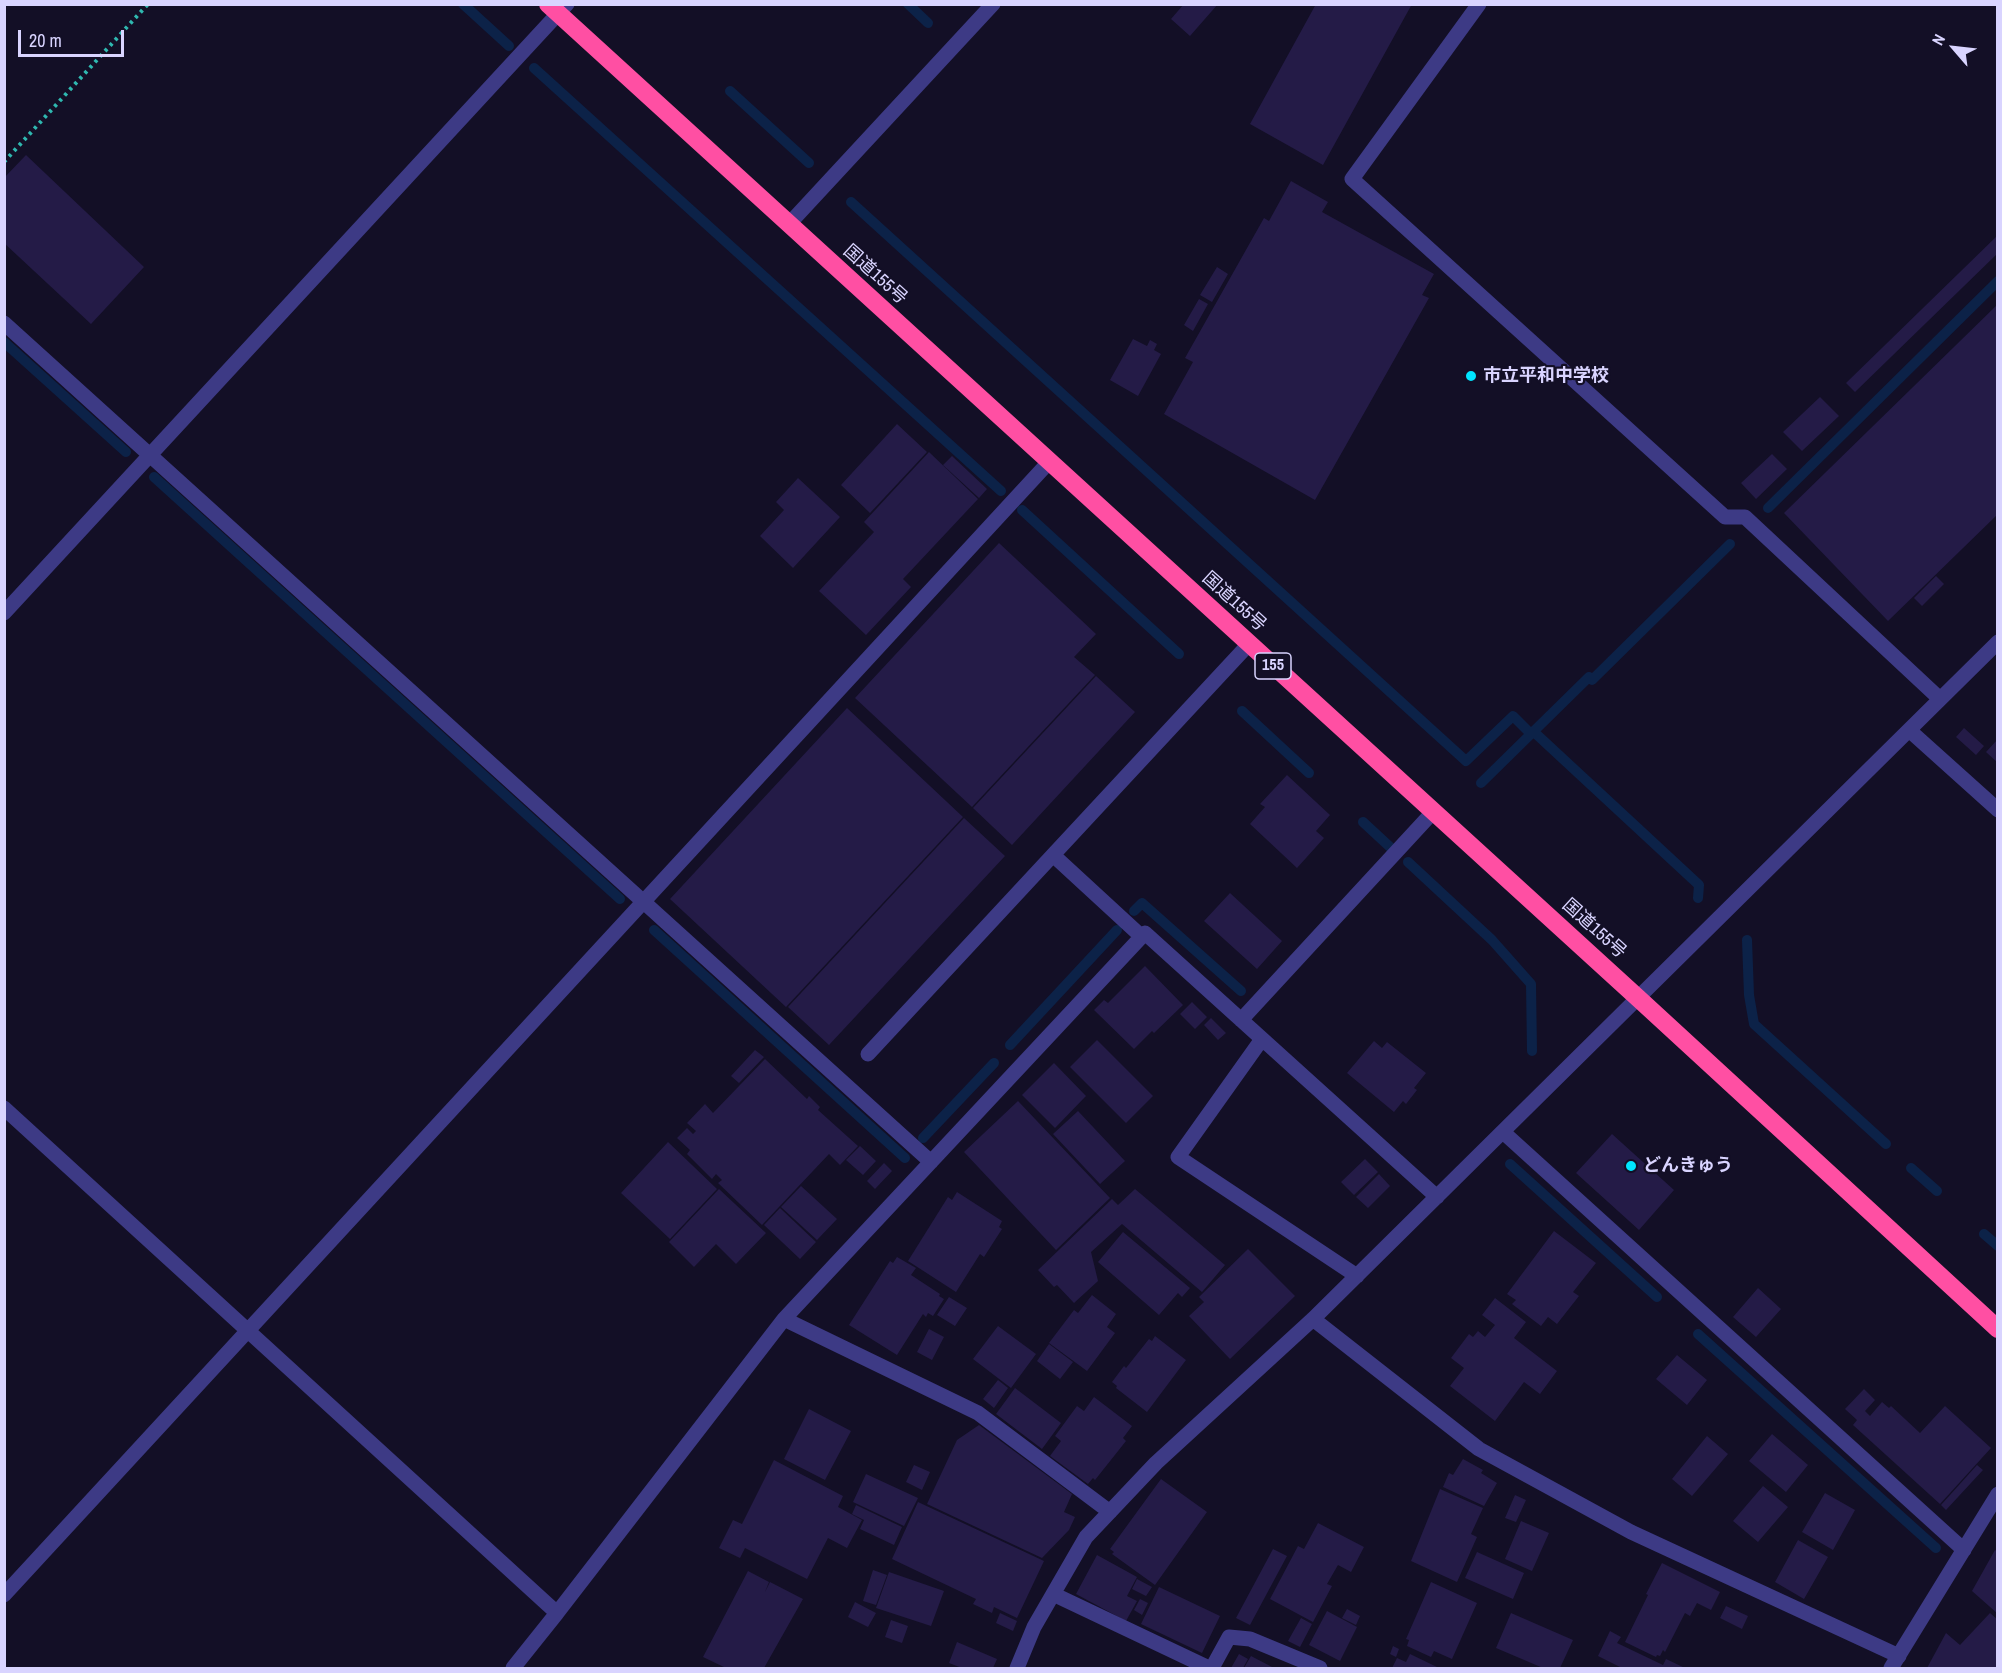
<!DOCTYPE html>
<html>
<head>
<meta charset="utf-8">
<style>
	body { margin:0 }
	#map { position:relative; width:2002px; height:1673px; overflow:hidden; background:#130f26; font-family:"Archivo Narrow",sans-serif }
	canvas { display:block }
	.frame { position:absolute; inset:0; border:6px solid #d9d4ff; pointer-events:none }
	.north { position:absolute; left:1924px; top:18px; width:60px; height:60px; -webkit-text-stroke:4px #130f26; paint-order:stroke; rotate:298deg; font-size:16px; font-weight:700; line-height:24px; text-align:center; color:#d9d4ff }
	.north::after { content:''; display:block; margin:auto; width:21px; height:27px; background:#d9d4ff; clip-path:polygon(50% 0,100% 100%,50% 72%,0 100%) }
	.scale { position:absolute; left:18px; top:30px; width:106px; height:27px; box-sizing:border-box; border:3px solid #d9d4ff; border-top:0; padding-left:8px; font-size:18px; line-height:21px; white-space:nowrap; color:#d9d4ff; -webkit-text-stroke:4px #130f26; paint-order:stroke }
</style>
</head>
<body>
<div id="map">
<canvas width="2002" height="1673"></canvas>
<div class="frame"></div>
<div class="north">N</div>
<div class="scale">20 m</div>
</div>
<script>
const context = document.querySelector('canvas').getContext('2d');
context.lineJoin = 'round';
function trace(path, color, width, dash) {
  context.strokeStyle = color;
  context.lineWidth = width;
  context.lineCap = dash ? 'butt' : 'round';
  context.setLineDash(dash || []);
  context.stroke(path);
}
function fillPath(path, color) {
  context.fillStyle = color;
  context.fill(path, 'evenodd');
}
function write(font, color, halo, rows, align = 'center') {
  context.font = font + ' "Archivo Narrow","Noto Sans JP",sans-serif';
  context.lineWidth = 4.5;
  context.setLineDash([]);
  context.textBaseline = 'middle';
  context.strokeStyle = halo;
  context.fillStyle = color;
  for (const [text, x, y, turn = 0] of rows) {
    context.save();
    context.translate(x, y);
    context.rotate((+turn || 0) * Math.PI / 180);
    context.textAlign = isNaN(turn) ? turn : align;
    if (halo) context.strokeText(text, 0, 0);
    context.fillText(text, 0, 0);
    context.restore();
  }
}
const stream = new Path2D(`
	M463 4 509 46
	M908 4 928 23
	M534 68 1001 491
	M730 91 809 163
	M851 202 1466 761 1513 716 1531 734
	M4 342 126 452
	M154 477 620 899
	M1768 508 1998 281
	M1022 510 1179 654
	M1242 711 1309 773
	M1534 732 1699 885 1698 898
	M1481 783 1589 677 1592 680 1730 544
	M1363 822 1390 847
	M1408 862 1492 940 1531 984 1532 1051
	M1134 911 1142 903 1241 991
	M654 930 905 1158
	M1747 940 1749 995 1754 1024 1886 1144
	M1010 1045 1117 930
	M923 1138 994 1063
	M1510 1164 1657 1297
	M1911 1168 1937 1191
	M1984 1234 1998 1246
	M1698 1334 1936 1548`);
const building = new Path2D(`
	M1184 4H1218L1190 36 1171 19Z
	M1316 4H1412L1323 165 1250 124Z
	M26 155 144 267 91 324 4 243V178Z
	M1291 181 1328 202 1322 212 1434 274 1422 295 1429 298 1315 500 1164 414 1193 362 1185 358 1264 218 1269 221Z
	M1998 235V253L1855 392 1846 383Z
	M1217 267 1228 274 1212 302 1200 295Z
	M1199 299 1208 304 1193 331 1184 325Z
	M1998 304V514L1888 621 1784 513Z
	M1133 339 1147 346 1150 340 1157 344 1154 350 1161 354 1138 396 1110 380Z
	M1820 397 1839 416 1802 451 1783 432Z
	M897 424 927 452 870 513 841 485Z
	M929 452 978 499 903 579 911 587 866 635 819 591 874 532 864 522Z
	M1772 454 1787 469 1756 499 1741 483Z
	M952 456 987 489 979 498 943 465Z
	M798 478 840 517 793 568 760 536 784 510 776 502Z
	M999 543 1096 634 1074 657 1095 675 972 807 855 698Z
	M1936 576 1944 584 1922 606 1914 598Z
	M1096 676 1135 712 1012 845 973 808Z
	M847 708 963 817 786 1007 670 899Z
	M1964 728 1984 746 1976 755 1956 737Z
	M1998 739V763L1986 752Z
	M1287 775 1330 815 1316 831 1324 838 1297 868 1250 824 1265 807 1260 804Z
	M964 818 1005 856 829 1045 788 1007Z
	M1230 893 1282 941 1257 969 1204 921Z
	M1145 966 1183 1005 1154 1033 1152 1031 1134 1049 1094 1010 1104 1000 1108 1003Z
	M1192 1002 1207 1017 1195 1029 1180 1014Z
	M1211 1018 1226 1033 1218 1040 1204 1025Z
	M1097 1040 1153 1096 1126 1123 1070 1067Z
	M1374 1041 1382 1048 1387 1042 1426 1073 1414 1088 1417 1090 1406 1104 1403 1101 1394 1112 1347 1073Z
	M755 1050 764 1057 739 1083 731 1076Z
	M765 1059 807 1099 809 1096 820 1107 818 1110 858 1146 840 1165 829 1154 762 1225 718 1183 722 1180 716 1174 712 1179 687 1154 690 1150 677 1138 687 1128 693 1134 696 1131 687 1123 705 1104 713 1113Z
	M1054 1063 1086 1096 1055 1128 1022 1095Z
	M1018 1101 1110 1198 1056 1250 964 1152Z
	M1078 1111 1125 1161 1100 1184 1053 1134Z
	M1612 1134 1674 1190 1639 1230 1576 1173Z
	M668 1142 717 1189 670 1239 621 1193Z
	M860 1146 876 1161 863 1175 846 1160Z
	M1365 1159 1378 1172 1354 1195 1341 1182Z
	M884 1163 892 1171 875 1189 867 1181Z
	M1379 1174 1390 1186 1368 1208 1356 1197Z
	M801 1186 837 1219 817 1240 781 1207Z
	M719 1189 766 1233 736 1264 716 1244 694 1267 669 1242Z
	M1135 1189 1225 1265 1202 1292 1122 1224 1091 1252 1098 1281 1074 1303 1057 1285 1054 1287 1038 1270 1112 1199 1118 1205Z
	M957 1192 1002 1221 999 1227 1002 1229 984 1257 980 1254 956 1292 908 1261 948 1197 952 1200Z
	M780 1208 816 1242 800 1259 764 1225Z
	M1554 1231 1596 1263 1573 1292 1579 1296 1557 1324 1548 1317 1541 1326 1512 1304 1516 1300 1507 1294Z
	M1123 1232 1190 1288 1182 1297 1178 1293 1159 1315 1098 1262Z
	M1248 1249 1295 1296 1230 1359 1189 1316 1204 1302 1199 1297Z
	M897 1257 916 1268 911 1275 940 1294 939 1296 944 1299 933 1316 928 1313 926 1317 923 1314 897 1355 849 1325 890 1261 893 1263Z
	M1758 1288 1781 1309 1756 1337 1733 1317Z
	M1092 1295 1116 1314 1107 1327 1115 1333 1087 1371 1049 1343 1074 1310 1078 1313Z
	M949 1297 967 1308 955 1326 937 1315Z
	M1495 1298 1526 1322 1514 1338 1557 1371 1540 1394 1524 1382 1495 1421 1450 1386 1464 1368 1451 1358 1469 1334 1473 1337 1478 1331 1485 1337 1495 1325 1482 1315Z
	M998 1326 1036 1354 1011 1388 973 1359Z
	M929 1329 944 1337 932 1360 917 1352Z
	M1155 1336 1186 1360 1147 1412 1116 1388 1117 1386 1112 1382 1124 1366 1126 1368 1149 1339 1152 1341Z
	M1049 1344 1073 1362 1060 1379 1037 1361Z
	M1677 1355 1707 1380 1687 1405 1656 1379Z
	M998 1380 1008 1388 994 1408 983 1399Z
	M1015 1388 1061 1423 1042 1449 996 1414Z
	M1864 1389 1875 1400 1865 1411 1870 1416 1882 1402 1889 1408 1891 1406 1920 1433 1945 1406 1991 1448 1940 1504 1853 1425 1857 1420 1845 1409Z
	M1094 1397 1132 1426 1123 1438 1126 1441 1095 1480 1093 1478 1088 1484 1050 1456 1061 1441 1055 1436 1077 1406 1084 1411Z
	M809 1409 851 1431 825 1480 784 1459Z
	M979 1425 1072 1494 1064 1512 1075 1517 1069 1530 1042 1558 927 1504 957 1440Z
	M1772 1434 1808 1465 1786 1492 1749 1461Z
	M1707 1436 1728 1454 1692 1496 1672 1479Z
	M1463 1459 1483 1470 1481 1473 1497 1483 1484 1506 1443 1487 1449 1473 1453 1475Z
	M774 1460 843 1496 838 1507 862 1520 847 1548 828 1538 807 1579 745 1548 740 1558 719 1548 733 1520 742 1524Z
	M914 1465 930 1472 922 1490 906 1482Z
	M1977 1465 1983 1470 1946 1510 1941 1505Z
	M866 1474 918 1498 904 1526 853 1502Z
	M1161 1479 1207 1512 1155 1585 1112 1554 1114 1552 1110 1549Z
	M1763 1486 1788 1507 1758 1542 1733 1521Z
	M1440 1489 1483 1508 1471 1534 1477 1537 1457 1582 1411 1561Z
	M1825 1493 1855 1510 1833 1550 1802 1532Z
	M1515 1495 1526 1500 1516 1522 1505 1518Z
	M918 1502 1044 1561 1017 1618 994 1607 992 1613 973 1604 976 1599 892 1559Z
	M856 1505 902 1527 894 1545 860 1529 864 1520 852 1514Z
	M1521 1521 1549 1533 1532 1571 1505 1559Z
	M1318 1523 1364 1547 1351 1572 1338 1565 1327 1584 1332 1586 1313 1622 1270 1599 1298 1546 1304 1549Z
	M1798 1540 1828 1557 1804 1599 1775 1582Z
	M1273 1549 1287 1556 1250 1625 1236 1618Z
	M1995 1550 1998 1552V1614L1972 1591Z
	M1477 1552 1524 1573 1513 1599 1465 1578Z
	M1097 1555 1137 1577 1127 1596 1137 1601 1126 1621 1076 1594Z
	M1662 1563 1720 1592 1711 1610 1697 1603 1690 1616 1685 1613 1665 1652 1663 1650 1660 1656 1657 1655 1656 1657 1625 1642 1648 1595 1646 1594Z
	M873 1570 887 1575 876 1605 863 1601Z
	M748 1571 769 1582 765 1592 770 1582 803 1599 764 1668H726L703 1657Z
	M889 1572 944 1591 931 1626 876 1608Z
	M1137 1579 1152 1587 1146 1596 1132 1589Z
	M1431 1582 1477 1603 1452 1659 1434 1651 1431 1657 1407 1646 1409 1640 1406 1639Z
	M1159 1587 1220 1616 1202 1653 1141 1624Z
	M1140 1599 1148 1603 1142 1615 1134 1610Z
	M855 1602 876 1613 868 1627 848 1617Z
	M1726 1606 1748 1616 1742 1629 1720 1618Z
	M1347 1609 1360 1616 1356 1625 1342 1618Z
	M1327 1611 1357 1627 1340 1661 1309 1645Z
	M1000 1613 1017 1621 1013 1631 996 1623Z
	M1511 1613 1573 1640 1560 1668H1543L1496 1648Z
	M1990 1613 1998 1620V1668H1927L1946 1633 1960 1645Z
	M1301 1618 1312 1624 1300 1647 1288 1641Z
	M891 1620 908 1626 902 1643 885 1637Z
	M1610 1631 1621 1637 1617 1643 1663 1665 1666 1659 1685 1668H1622L1598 1656Z
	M957 1642 997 1659 993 1668H962L949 1663Z
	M1393 1646 1399 1649 1396 1657 1390 1654Z
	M1239 1654 1248 1659 1243 1668H1231Z
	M1410 1654 1437 1667 1436 1668H1392L1397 1658 1406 1662Z
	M1251 1656 1274 1668H1244Z`);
const path = new Path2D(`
	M4 162 148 4`);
const minor = new Path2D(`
	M1479 4 1352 179 1725 517H1745L1940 699
	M789 224 993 4
	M4 323 931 1162
	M4 613 567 4
	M1909 730 1998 810
	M1053 855 1141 936
	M1241 1020 1433 812
	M1262 1039 1178 1157 1357 1276
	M868 1054 1249 644
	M4 1108 557 1613 784 1319 1145 933 1437 1197
	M1503 1132 1964 1550
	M784 1319 978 1413 1110 1512
	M1313 1319 1479 1449 1631 1532 1899 1656
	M1053 1594 1209 1668
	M4 1595 1049 462
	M513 1668 557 1613
	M1017 1668 1034 1627 1086 1537 1156 1463 1313 1319 1998 642
	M1212 1668 1229 1637 1250 1639 1320 1668
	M1891 1668 1998 1494`);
const highway = new Path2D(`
	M548 4 1638 998 1998 1329`);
const markers = [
	[1471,376,6,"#00e5ff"],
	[1631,1166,6,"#00e5ff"]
];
const shields = [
	[1273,666,36]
];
const shieldNames = [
	["155",1273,666]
];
const streetNames = [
	["国道155号",875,275,42],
	["国道155号",1234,602,42],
	["国道155号",1594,929,42]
];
const poiNames = [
	["市立平和中学校",1483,376],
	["どんきゅう",1643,1166]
];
trace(stream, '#0c2248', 10);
fillPath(building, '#241b47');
trace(path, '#2fb8b0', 4, [3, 4.5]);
trace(minor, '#3d3a85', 15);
trace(highway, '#ff4fa3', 18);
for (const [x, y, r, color] of markers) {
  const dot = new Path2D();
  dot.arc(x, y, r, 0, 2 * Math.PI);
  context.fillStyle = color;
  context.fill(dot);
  trace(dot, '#130f26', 2);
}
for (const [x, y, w] of shields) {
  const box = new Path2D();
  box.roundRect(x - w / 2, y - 13, w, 26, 4.5);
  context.fillStyle = '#130f26';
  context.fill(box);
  trace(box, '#d9d4ff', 1.5);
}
write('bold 16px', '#d9d4ff', null, shieldNames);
write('18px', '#d9d4ff', '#130f26', streetNames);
write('bold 18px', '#d9d4ff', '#130f26', poiNames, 'left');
</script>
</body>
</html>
